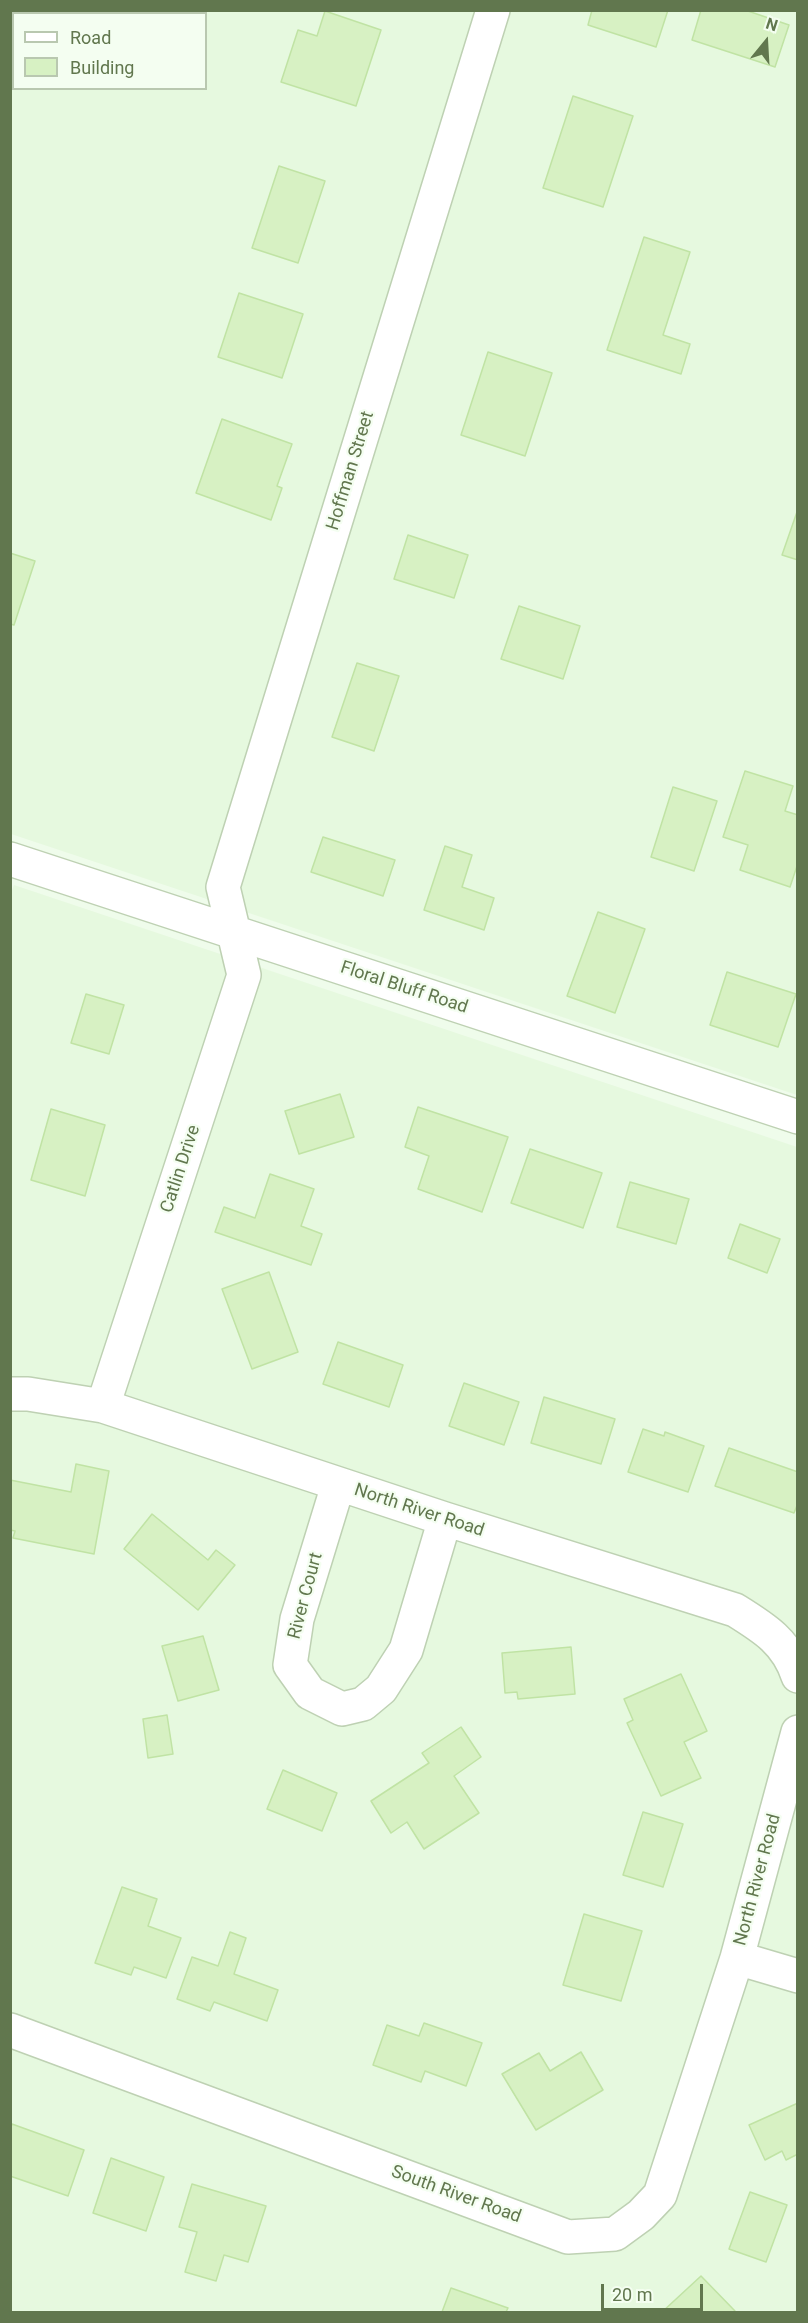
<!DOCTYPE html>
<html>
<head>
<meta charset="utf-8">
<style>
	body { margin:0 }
	#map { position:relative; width:808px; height:2323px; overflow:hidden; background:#effceb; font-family:Roboto,sans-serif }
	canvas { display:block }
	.frame { position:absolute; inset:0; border:12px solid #61774e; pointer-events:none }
	.legend { position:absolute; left:12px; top:12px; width:195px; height:78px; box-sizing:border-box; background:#f4fef1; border:2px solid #b9c8b0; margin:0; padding:8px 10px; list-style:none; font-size:18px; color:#61774e }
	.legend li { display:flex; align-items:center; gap:12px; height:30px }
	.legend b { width:30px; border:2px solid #b9c8b0 }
	.north { position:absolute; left:736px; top:12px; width:60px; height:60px; -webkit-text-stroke:4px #f4fef1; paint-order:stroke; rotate:18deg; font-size:16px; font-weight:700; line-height:24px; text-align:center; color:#61774e }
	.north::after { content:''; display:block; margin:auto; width:21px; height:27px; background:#61774e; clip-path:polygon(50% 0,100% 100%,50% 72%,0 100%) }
	.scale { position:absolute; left:601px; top:2284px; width:102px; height:27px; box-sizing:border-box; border:3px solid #61774e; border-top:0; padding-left:8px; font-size:18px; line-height:21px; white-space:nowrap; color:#61774e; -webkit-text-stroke:4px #f4fef1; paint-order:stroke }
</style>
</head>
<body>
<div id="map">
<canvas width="808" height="2323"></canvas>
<div class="frame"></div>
<ul class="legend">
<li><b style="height:8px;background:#fff"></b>Road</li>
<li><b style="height:16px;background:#d7f1c3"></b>Building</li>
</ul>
<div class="north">N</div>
<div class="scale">20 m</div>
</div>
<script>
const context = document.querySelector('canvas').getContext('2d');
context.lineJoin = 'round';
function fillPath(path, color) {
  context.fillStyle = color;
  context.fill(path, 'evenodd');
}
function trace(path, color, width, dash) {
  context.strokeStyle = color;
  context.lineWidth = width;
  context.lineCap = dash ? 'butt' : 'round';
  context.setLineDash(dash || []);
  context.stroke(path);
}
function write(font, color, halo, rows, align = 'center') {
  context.font = font + ' Roboto,sans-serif';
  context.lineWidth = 4.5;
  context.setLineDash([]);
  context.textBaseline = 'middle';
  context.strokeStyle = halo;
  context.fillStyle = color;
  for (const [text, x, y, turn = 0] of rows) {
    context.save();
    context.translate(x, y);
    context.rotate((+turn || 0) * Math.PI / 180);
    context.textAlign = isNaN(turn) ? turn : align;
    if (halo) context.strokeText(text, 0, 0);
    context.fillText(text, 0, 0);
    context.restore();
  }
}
const residential = new Path2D(`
	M11 11H797V1095L11 834ZM14 14H206V88H14Z
	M14 885 797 1147 798 2312H11L10 895Z`);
const building = new Path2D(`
	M143 10H173L181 14H142Z
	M592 10H668L656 47 588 25Z
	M701 10H745L789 25 775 67 692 40Z
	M325 11 381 30 356 106 281 82 298 30 317 36Z
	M573 96 633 116 603 207 543 188Z
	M279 166 325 181 298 263 252 248Z
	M644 237 690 252 663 335 690 344 681 374 607 350Z
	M239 293 303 314 282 378 218 357Z
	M488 352 552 373 525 456 461 435Z
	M222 419 292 444 277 486 282 488 271 520 196 493Z
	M798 509V560L782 555Z
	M408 535 468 555 454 598 394 579Z
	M10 553 35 561 14 625 10 624Z
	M519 606 580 626 563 679 501 659Z
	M357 663 399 676 374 751 332 737Z
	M745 771 793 786 785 811 798 815V863L790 887 740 870 748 845 723 837Z
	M673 787 717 801 694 871 651 857Z
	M323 837 395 860 383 896 311 872Z
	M445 846 472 855 462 887 494 898 484 930 424 910Z
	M598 912 645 929 615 1013 567 996Z
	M727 972 796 994 778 1047 710 1025Z
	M86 994 124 1005 109 1054 71 1043Z
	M340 1094 354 1137 299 1154 285 1111Z
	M418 1107 508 1137 482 1212 418 1189 429 1156 405 1147Z
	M51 1109 105 1125 85 1196 31 1180Z
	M530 1149 602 1173 583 1228 511 1203Z
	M270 1174 314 1189 301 1226 322 1234 311 1265 215 1232 224 1207 255 1218Z
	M630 1182 689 1199 676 1244 617 1227Z
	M740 1224 780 1239 767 1273 728 1258Z
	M269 1272 298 1352 252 1369 222 1289Z
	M338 1342 403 1365 389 1407 323 1384Z
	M464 1383 519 1402 504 1445 449 1426Z
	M544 1397 615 1419 601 1464 531 1443Z
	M643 1429 664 1436 665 1432 704 1446 688 1492 628 1472Z
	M729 1448 798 1472V1503L794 1513 715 1486Z
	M76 1464 109 1471 94 1554 13 1538 15 1531 10 1530V1480L71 1492Z
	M152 1514 208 1560 216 1550 235 1565 198 1610 124 1549Z
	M203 1636 219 1690 178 1701 162 1646Z
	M571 1647 575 1694 518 1699 517 1692 505 1693 502 1653Z
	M681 1674 707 1731 684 1742 701 1778 661 1796 627 1723 633 1720 624 1699Z
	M167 1715 173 1754 148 1758 143 1719Z
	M461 1727 481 1757 454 1776 479 1813 424 1849 407 1822 391 1833 371 1801 429 1763 422 1753Z
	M283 1770 337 1793 322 1831 267 1809Z
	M643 1812 683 1824 663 1887 623 1875Z
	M122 1887 157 1899 148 1926 181 1938 166 1978 134 1967 131 1975 95 1963Z
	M584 1914 642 1931 621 2001 563 1985Z
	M230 1932 246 1938 234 1974 278 1990 267 2021 214 2002 210 2011 177 1999 192 1957 218 1966Z
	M424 2023 482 2043 466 2086 425 2071 421 2082 373 2065 387 2025 419 2036Z
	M581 2052 603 2090 536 2130 502 2074 539 2053 550 2071Z
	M798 2103V2154L786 2160 782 2151 765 2160 749 2125Z
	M12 2124 84 2150 68 2196 10 2176V2130Z
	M111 2158 164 2177 146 2231 93 2213Z
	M192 2184 266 2206 248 2262 224 2255 216 2281 185 2272 197 2232 179 2227Z
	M750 2192 787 2205 766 2262 729 2249Z
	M701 2276 735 2311 734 2312H662Z
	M451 2288 508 2308 506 2312H442Z`);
const minor = new Path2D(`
	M10 859 798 1117
	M10 1394H28L103 1406 445 1519 735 1610C764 1628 787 1642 798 1676
	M103 1406 244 975 223 887 493 10
	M338 1485 297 1619 290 1665 310 1693 342 1709 363 1704 381 1689 406 1650 445 1519
	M737 1958 798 1976
	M10 2030 568 2237 615 2234 641 2215 660 2195 737 1958 798 1732`);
const streetNames = [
	["Hoffman Street",351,471,-73],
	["Floral Bluff Road",404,988,18],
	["Catlin Drive",181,1169,-72],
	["North River Road",419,1511,18],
	["River Court",306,1596,-75],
	["North River Road",758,1880,-75],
	["South River Road",456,2195,20]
];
fillPath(residential, '#e6f9df');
fillPath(building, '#d7f1c3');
trace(building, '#c0e3a4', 1.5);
trace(minor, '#bed1b3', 36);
trace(minor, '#fff', 33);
write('18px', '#61774e', '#f4fef1', streetNames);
</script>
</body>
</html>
